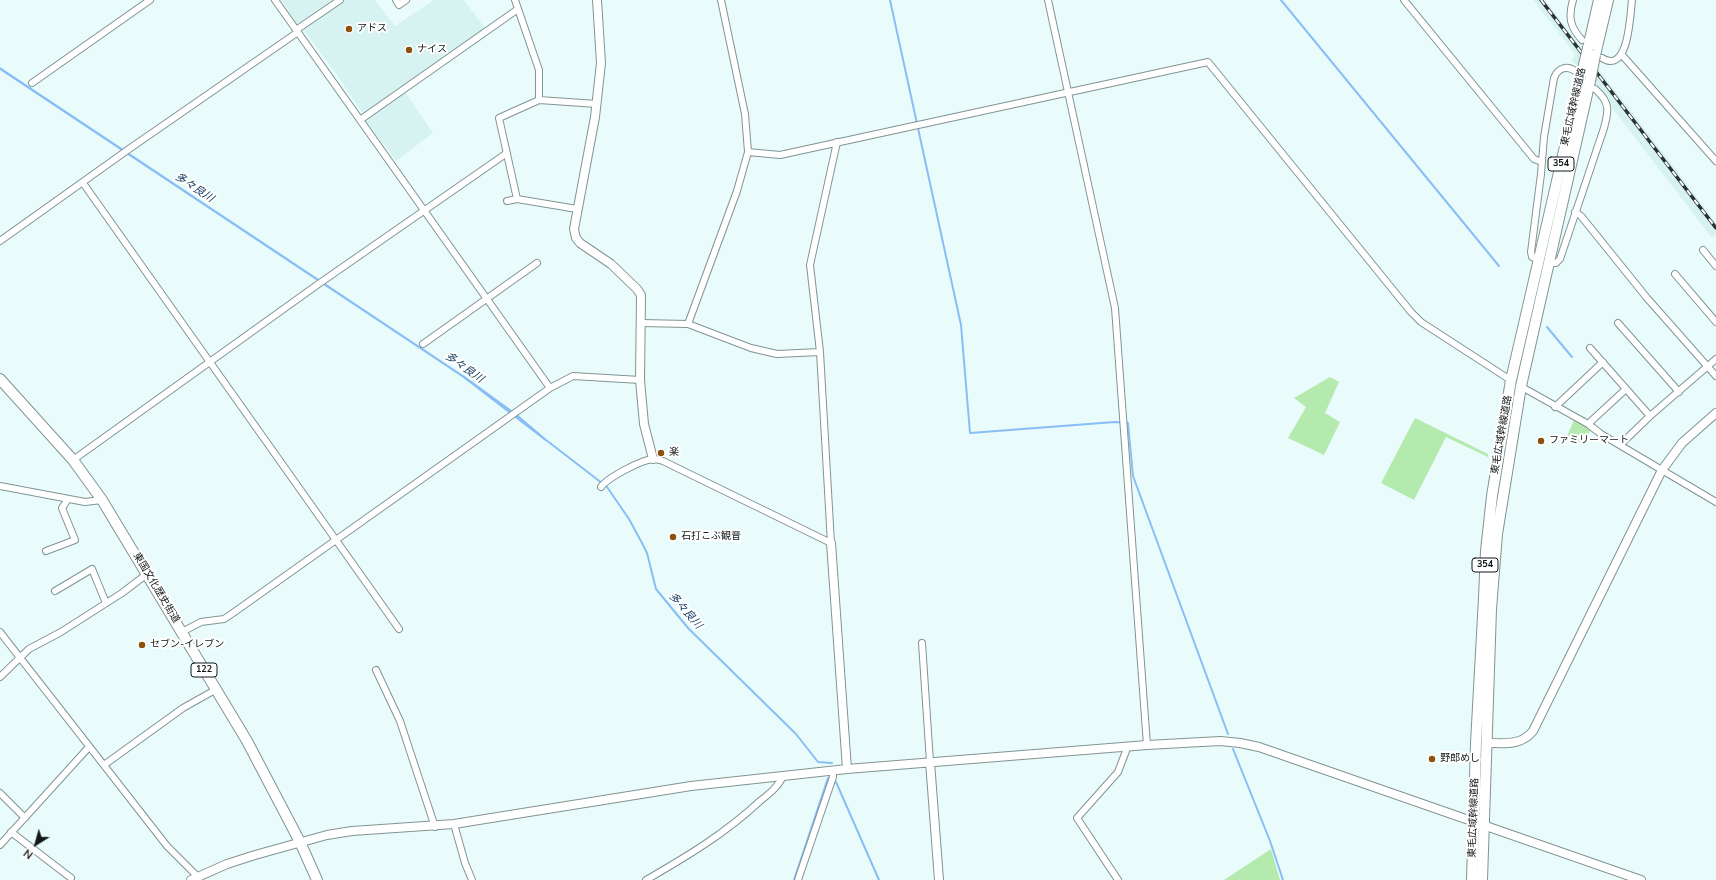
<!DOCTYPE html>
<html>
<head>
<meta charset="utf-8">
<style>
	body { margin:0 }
	#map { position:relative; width:1716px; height:880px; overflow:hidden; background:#e9fcfb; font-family:"Nunito Sans",sans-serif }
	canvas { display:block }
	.north { position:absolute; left:16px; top:824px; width:40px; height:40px; -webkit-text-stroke:3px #fff; paint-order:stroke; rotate:217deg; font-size:11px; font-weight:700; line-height:16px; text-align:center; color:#121818 }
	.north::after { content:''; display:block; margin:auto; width:14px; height:18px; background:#121818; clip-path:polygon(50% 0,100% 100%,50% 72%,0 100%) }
</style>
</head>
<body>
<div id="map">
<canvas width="1716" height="880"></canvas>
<div class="north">N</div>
</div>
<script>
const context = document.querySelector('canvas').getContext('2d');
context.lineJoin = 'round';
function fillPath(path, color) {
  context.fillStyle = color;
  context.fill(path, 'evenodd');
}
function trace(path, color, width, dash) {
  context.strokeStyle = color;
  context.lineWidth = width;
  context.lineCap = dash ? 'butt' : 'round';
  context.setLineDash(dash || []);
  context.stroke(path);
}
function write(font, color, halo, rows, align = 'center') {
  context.font = font + ' "Nunito Sans","Noto Sans JP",sans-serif';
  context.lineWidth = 4;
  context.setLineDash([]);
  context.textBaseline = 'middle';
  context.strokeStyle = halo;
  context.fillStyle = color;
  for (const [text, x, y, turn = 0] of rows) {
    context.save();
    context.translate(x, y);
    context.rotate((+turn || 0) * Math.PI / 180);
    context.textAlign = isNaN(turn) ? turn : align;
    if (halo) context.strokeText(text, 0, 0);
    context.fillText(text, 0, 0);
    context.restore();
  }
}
const built = new Path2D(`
	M282 0H332L297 24Z
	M344 0H375L395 26 434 0H464L485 28 363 114 335 72 303 29Z
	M1533 0H1545L1665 155 1716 223V235L1712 238 1613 109 1601 90 1572 61 1575 54Z
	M405 92 433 133 396 161 365 120Z`);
const green = new Path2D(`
	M1330 377 1339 382 1325 413 1340 422 1324 455 1288 438 1306 407 1294 398Z
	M1415 418 1488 454V457L1446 437 1414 500 1381 483Z
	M1574 420 1591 429 1583 444 1567 436Z
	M1271 849 1280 880H1224L1265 853Z`);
const water = new Path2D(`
	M0 67 466 377 517 414 551 443 550 444 544 440 462 377 0 70Z`);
const stream = new Path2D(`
	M890 0 961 325 970 433 1115 422 1128 423 1133 476 1228 734
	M1281 0 1499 266
	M1547 327 1572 357
	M550 443 607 487 629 519 642 543 647 553 656 589 688 628 796 734 818 762 832 763
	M1233 749 1270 841 1283 880
	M836 782 879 880
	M794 880 828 778`);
const minor = new Path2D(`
	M275 0 550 388
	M396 0 399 5 406 0
	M515 0 539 70V100L499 118 517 199
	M1048 0 1115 308 1147 745
	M1404 0 1534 159 1542 162
	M1573 0C1568 17 1570 27 1582 40
	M296 30 340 0
	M1622 55 1716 161
	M1602 58C1629 75 1630 15 1632 0
	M32 83 150 0
	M539 100 597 104
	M360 120 518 9
	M748 152 780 155 1208 62 1411 312 1421 322 1512 381
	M83 183 399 629
	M507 201 517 199 577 209
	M1575 212 1581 216 1647 298 1716 376
	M0 241 129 149 298 32
	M1703 250 1716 266
	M1539 260 1532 257 1531 252 1541 174 1544 137 1554 78C1558 68 1567 65 1575 71
	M1548 263H1556L1560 259 1604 128C1609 110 1610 102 1595 89
	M1675 274 1716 322
	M641 323 688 324 751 348 777 354 820 352
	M1618 323 1679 392
	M688 324 737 191 748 152 745 114 721 0
	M423 344 537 263
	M1590 348 1650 416
	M1520 386 1588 424 1601 434 1716 502
	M1555 407 1603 362
	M1588 424 1626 389
	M1620 445 1650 416 1716 359
	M73 460 317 285 507 153
	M0 486 85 502 102 500
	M601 487C607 478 641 460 653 459 656 459 660 460 663 461L831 543 820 352 810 265 837 142
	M46 551 75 540 62 508 68 499
	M55 591 92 569 106 603
	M0 632 167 846 198 877 199 880
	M182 632 201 622 224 619 233 613 550 388 573 376 640 380
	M922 643 930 762
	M376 670 400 721 435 827
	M0 677 29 649 61 632 122 593 147 574
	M104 765 183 708 215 690
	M0 793 25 818
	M454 824 465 863 472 880
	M11 832 71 878
	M0 845 89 747
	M646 880C686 857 726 833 760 801 769 794 778 787 783 776
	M798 880 833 777V770
	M1118 880 1077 818 1118 772 1126 751V746`);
const tertiary = new Path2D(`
	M597 0 601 63 595 117 574 229 576 238 580 243 611 264 637 289 641 295 640 380 644 424 653 459
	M831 543 847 769
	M1487 743C1504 743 1521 746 1533 731L1662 470 1682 443 1716 413
	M930 762 939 880
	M191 880 227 864 255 855 327 835 352 831 454 824 691 786 847 769 1147 745 1220 741 1240 743 1259 747 1641 880`);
const trunk = new Path2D(`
	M1588 48 1599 0
	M1595 55 1608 0
	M0 379 73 460 102 500 247 741 300 842 317 880
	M1472 880 1476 743 1484 598 1486 551 1492 496 1511 380 1582 73
	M1482 880 1491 609 1497 534 1521 386 1590 81`);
const rail = new Path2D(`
	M1541 0 1716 228`);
const trunkBridge = new Path2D(`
	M1582 73 1588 48
	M1590 81 1595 55`);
const markers = [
	[349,29,4,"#8d510f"],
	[409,50,4,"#8d510f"],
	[1541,441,4,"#8d510f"],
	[661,453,4,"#8d510f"],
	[673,537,4,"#8d510f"],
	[142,645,4,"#8d510f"],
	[1432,759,4,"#8d510f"]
];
const shields = [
	[1561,164,26],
	[1485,565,26],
	[204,670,26]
];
const shieldNames = [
	["354",1561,164],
	["354",1485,565],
	["122",204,670]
];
const poiNames = [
	["アドス",357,29],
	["ナイス",417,50],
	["ファミリーマート",1549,441],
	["楽",669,453],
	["石打こぶ観音",681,537],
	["セブン-イレブン",150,645],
	["野郎めし",1440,759]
];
const streetNames = [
	["東毛広域幹線道路",1574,107,-77],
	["東毛広域幹線道路",1502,435,-80],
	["東国文化歴史街道",156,588,59],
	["東毛広域幹線道路",1474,818,-88]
];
const waterNames = [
	["多々良川",194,188,34],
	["多々良川",464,368,35],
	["多々良川",685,611,49]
];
fillPath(built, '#d6f3f2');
fillPath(green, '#b5eaaf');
fillPath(water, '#88bef5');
trace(stream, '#88bef5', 2);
trace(minor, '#829393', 8);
trace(tertiary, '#829393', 10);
trace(trunk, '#829393', 12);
trace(minor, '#fff', 6);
trace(tertiary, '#fff', 8);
trace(trunk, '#fff', 10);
trace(rail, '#2b3332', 3.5);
trace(rail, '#fff', 2, [6]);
trace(trunkBridge, '#829393', 12, []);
trace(trunkBridge, '#fff', 10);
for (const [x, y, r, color] of markers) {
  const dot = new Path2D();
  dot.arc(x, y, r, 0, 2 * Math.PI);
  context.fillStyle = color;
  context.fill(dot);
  trace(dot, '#fff', 1.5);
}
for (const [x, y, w] of shields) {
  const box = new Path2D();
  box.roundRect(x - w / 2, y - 7, w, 14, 3);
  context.fillStyle = '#fff';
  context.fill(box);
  trace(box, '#121818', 1);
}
write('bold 9px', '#121818', null, shieldNames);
write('10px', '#121818', '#fff', poiNames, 'left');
write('10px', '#121818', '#fff', streetNames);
write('italic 11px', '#12385c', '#fff', waterNames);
</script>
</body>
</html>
